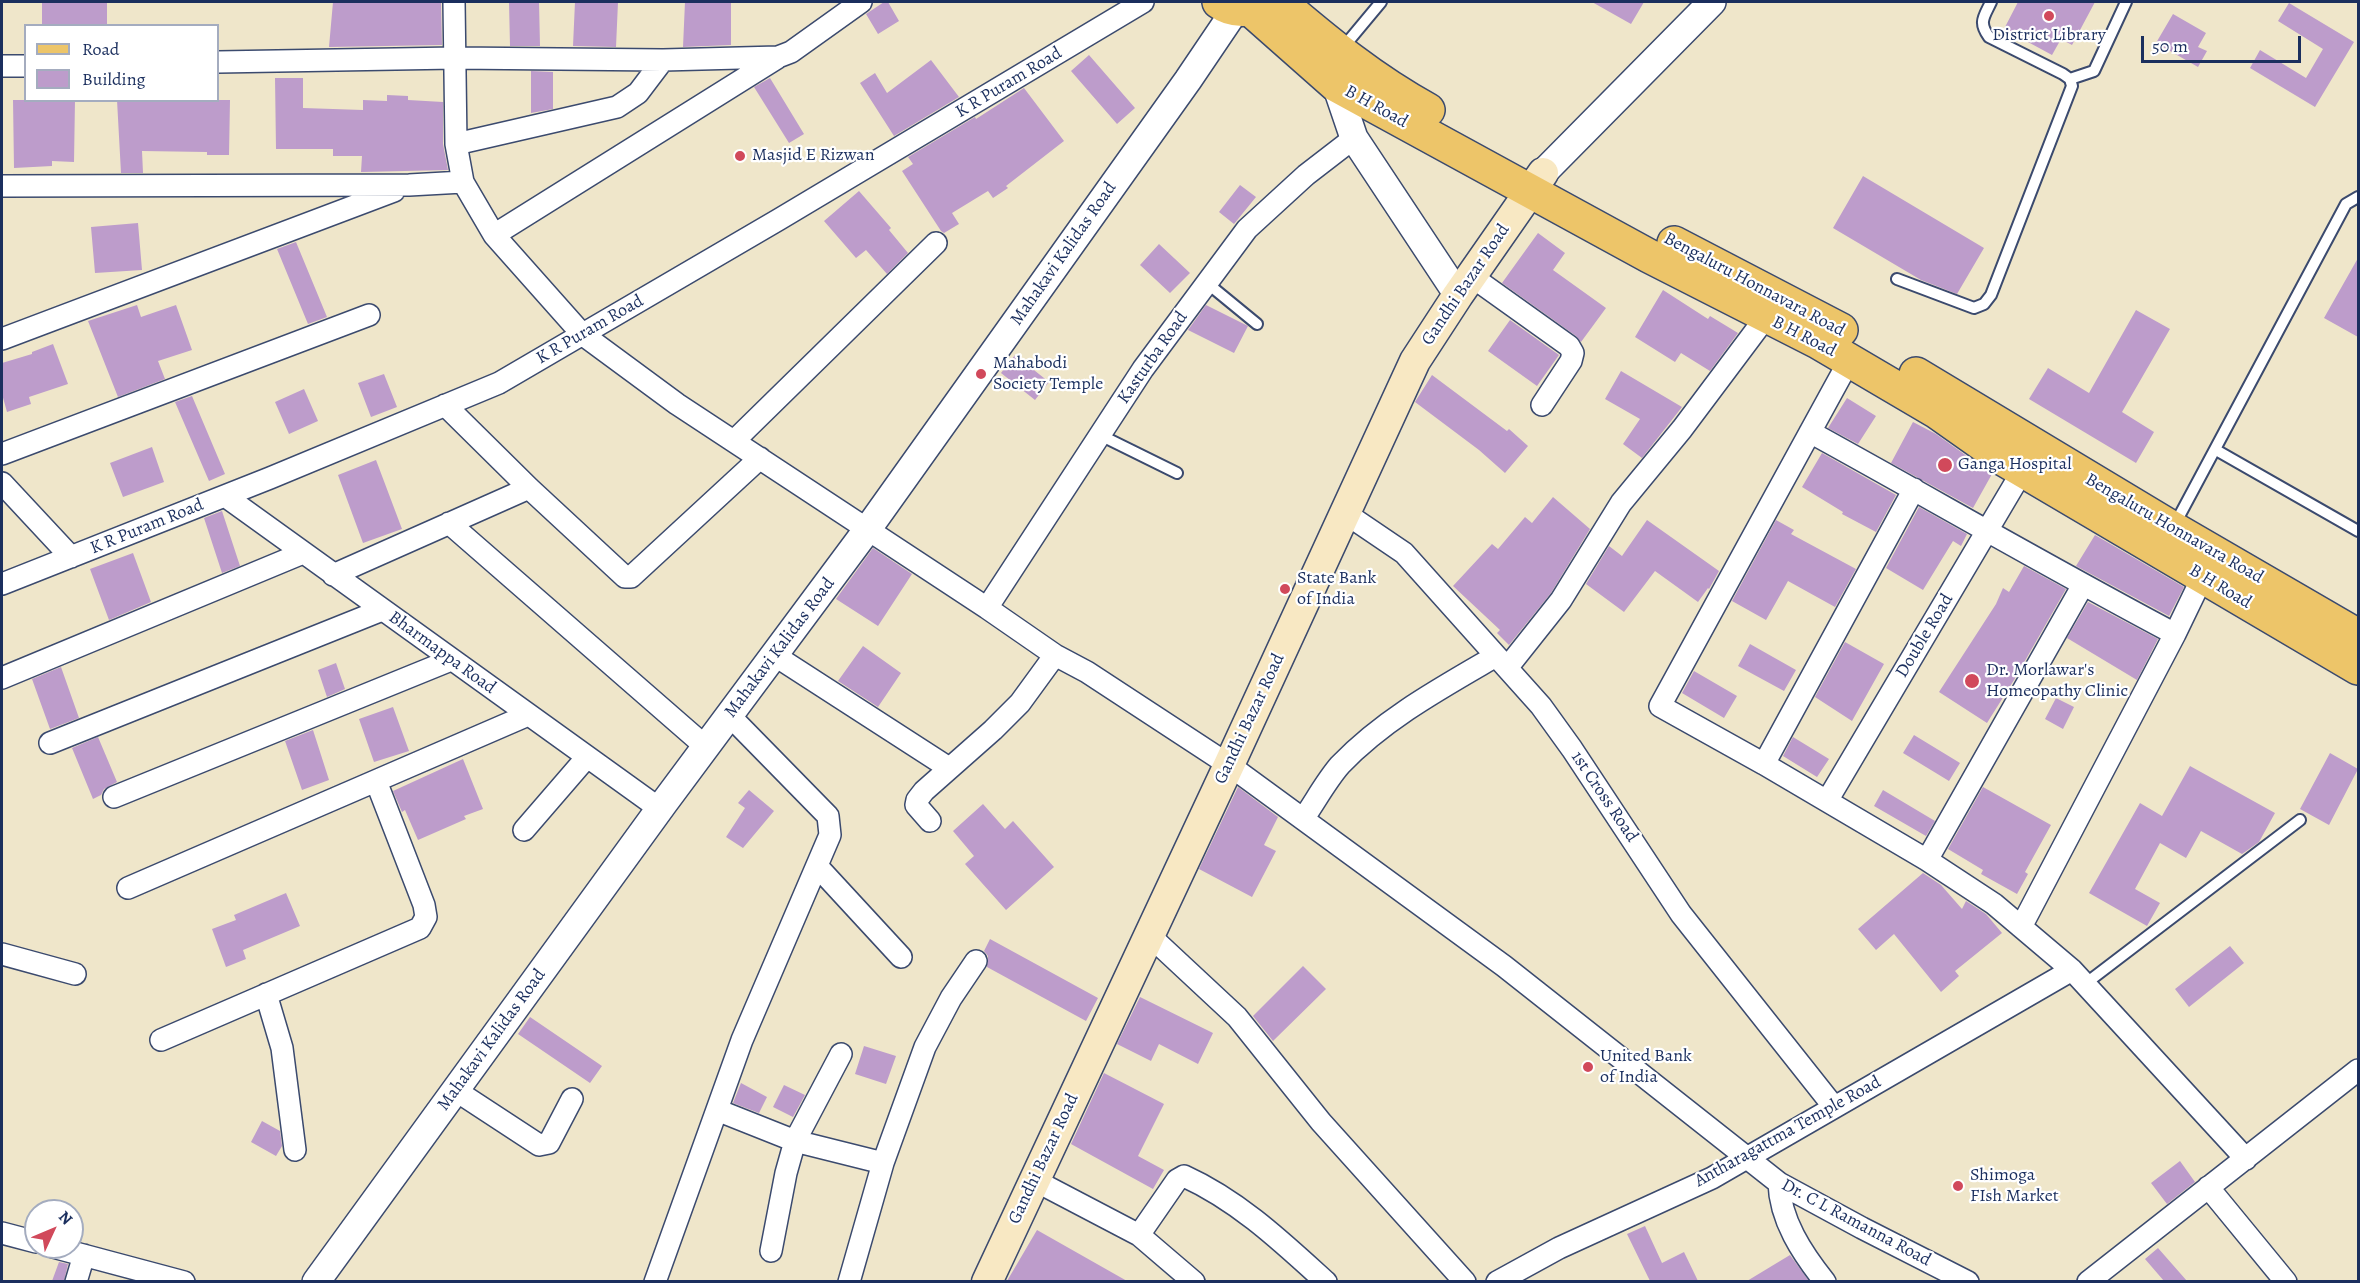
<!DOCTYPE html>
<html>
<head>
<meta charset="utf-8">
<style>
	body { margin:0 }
	#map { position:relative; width:2360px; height:1283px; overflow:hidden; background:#efe6ca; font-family:Alegreya,serif }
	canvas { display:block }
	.frame { position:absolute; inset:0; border:3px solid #1b2f5e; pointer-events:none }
	.legend { position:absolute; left:24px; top:24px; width:195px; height:78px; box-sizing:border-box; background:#fff; border:2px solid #a4acbf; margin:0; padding:8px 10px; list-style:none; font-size:18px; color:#1b2f5e }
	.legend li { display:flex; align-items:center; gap:12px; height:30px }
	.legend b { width:30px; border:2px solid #a4acbf }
	.north { position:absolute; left:24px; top:1199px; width:60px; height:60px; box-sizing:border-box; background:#fff; border:2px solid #a4acbf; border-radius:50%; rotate:46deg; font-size:16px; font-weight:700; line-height:24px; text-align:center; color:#1b2f5e }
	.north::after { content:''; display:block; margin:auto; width:21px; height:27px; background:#d1495b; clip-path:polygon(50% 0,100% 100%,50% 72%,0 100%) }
	.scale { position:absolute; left:2141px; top:36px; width:160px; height:27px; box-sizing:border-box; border:3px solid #1b2f5e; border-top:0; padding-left:8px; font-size:18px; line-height:21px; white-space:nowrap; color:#1b2f5e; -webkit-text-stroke:4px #fff; paint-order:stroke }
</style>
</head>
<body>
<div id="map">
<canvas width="2360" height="1283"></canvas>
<div class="frame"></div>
<ul class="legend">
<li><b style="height:8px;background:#edc569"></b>Road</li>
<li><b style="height:16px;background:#bd9ccb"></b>Building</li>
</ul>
<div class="north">N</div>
<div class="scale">50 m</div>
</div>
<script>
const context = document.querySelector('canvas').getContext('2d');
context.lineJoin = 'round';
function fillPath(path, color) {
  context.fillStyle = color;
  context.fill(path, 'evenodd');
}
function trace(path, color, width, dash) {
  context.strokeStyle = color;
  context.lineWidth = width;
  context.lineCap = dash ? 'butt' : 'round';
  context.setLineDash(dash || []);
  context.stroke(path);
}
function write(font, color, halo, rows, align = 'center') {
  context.font = font + ' Alegreya,serif';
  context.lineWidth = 4.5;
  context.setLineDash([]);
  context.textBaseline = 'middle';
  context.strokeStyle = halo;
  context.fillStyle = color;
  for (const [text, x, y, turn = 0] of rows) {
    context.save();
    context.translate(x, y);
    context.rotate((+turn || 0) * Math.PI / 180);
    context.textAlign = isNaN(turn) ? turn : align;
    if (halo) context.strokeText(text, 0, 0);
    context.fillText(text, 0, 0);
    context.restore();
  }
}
const building = new Path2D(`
	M42 2H107V26H42Z
	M333 2H441L442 45 329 47Z
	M509 2H539L540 46H510Z
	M575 2H618L616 47 573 46Z
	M685 2H731V45L683 47Z
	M884 2H888L899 21 878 34 866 14Z
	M1592 2H1644L1631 24Z
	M2018 2H2095L2072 45 2061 39 2052 55 2004 29Z
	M2289 3 2354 42 2315 107 2250 68 2260 50 2306 78 2323 49 2278 21Z
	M2173 14 2206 33 2198 47 2207 51 2198 67 2156 43Z
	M1089 55 1135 108 1117 124 1071 71Z
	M931 60 959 97 894 136 860 83 875 73 887 93Z
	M531 71 553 72V109L531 113Z
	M275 78H303V108L363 110V100L387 101V95L408 96V100L443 102V144L448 170 361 172 362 156H333V149H276Z
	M770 78 804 134 789 143 754 87Z
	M1024 88 1064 141 1006 186 1008 188 993 198 988 191 952 213 959 224 944 233 941 231 902 171 913 164 908 157 975 117 976 119Z
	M13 100H75L74 162 52 161V166L14 168Z
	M117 100H230L229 155H207V152L142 151 143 173H121Z
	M1863 176 1984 248 1957 294 1921 280 1833 228Z
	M1240 185 1256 197 1234 224 1219 212Z
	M859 191 891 228 889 230 908 253 887 274 866 250 856 258 824 221Z
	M138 223 142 270 95 273 91 227Z
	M1538 233 1565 253 1553 270 1606 308 1581 342 1576 336 1502 283Z
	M296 242 327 317 308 324 277 249Z
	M1159 244 1190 273 1170 293 1140 265Z
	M2358 258V337L2324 318Z
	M1663 290 1708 319 1710 316 1738 333 1710 371 1681 353 1675 362 1635 337Z
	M137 305 141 317 176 305 192 350 158 361 165 379 118 397 88 321Z
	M1206 305 1248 326 1234 353 1188 330Z
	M2136 310 2170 329 2122 412 2154 432 2136 463 2029 399 2048 368 2089 393Z
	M1510 320 1559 355 1537 386 1488 351Z
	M53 344 68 384 29 397 31 404 7 412 2 394V363L32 354V352Z
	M1015 355 1049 382 1035 400 1001 373Z
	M1621 371 1682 407 1642 458 1623 444 1640 419 1605 399Z
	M384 374 397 407 371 417 358 383Z
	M1432 375 1507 431 1509 429 1528 446 1505 473 1479 450 1415 402Z
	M304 389 318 421 289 434 275 402Z
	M192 396 225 474 209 481 175 402Z
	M1847 398 1876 416 1858 444 1828 428Z
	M1913 422 1936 434 1992 474 1973 508 1891 463Z
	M152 447 164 482 123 497 110 463Z
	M1822 453 1896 495 1876 532 1842 514 1843 512 1802 487Z
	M376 460 402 529 363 543 338 475Z
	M1553 497 1590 529 1551 593 1509 645 1497 633 1500 630 1453 586 1492 544 1498 549 1525 517 1532 523Z
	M1919 507 1967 534 1961 546 1953 541 1923 590 1886 568Z
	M222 511 240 566 222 573 204 518Z
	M1647 520 1719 571 1709 589 1708 588 1698 602 1655 571 1624 612 1586 584 1609 546 1622 556Z
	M1776 520 1794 530 1791 534 1856 569 1835 607 1788 581 1766 620 1732 601Z
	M2095 535 2184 587 2169 616 2076 566Z
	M873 548 912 574 878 626 836 599Z
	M133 553 151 602 109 620 90 569Z
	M2024 566 2066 589 2014 680 1987 723 1939 692 1996 604 2003 588 2009 592Z
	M2088 602 2158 639 2137 680 2067 638Z
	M1845 642 1884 664 1852 721 1815 697Z
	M1750 644 1796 670 1784 691 1738 666Z
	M863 646 901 673 878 707 838 681Z
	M336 663 345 689 327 697 318 670Z
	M61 667 79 718 50 729 32 679Z
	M1694 671 1737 696 1724 718 1682 693Z
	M2056 698 2074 707 2063 729 2045 719Z
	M393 707 409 751 374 762 359 719Z
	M313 730 329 780 302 790 285 741Z
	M1914 735 1960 763 1949 781 1903 753Z
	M98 737 117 782 104 789 101 795 93 799 72 748Z
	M1793 737 1829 759 1817 777 1783 756Z
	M2330 753 2358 769 2329 825 2300 809Z
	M463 759 483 809 464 816 466 819 418 840 405 810 402 812 393 791Z
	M2190 766 2275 813 2259 842 2242 854 2201 831 2186 858 2160 843 2135 889 2160 903 2147 926 2089 893 2140 803 2162 816Z
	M1238 787 1278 817 1264 845 1276 851 1252 897 1199 869Z
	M1983 787 2051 825 2025 872 2028 874 2017 894 1981 874 1983 870 1948 849Z
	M749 790 774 811 743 848 726 837 745 808 738 803Z
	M1883 790 1935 821 1926 836 1874 806Z
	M983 804 1005 829 1013 821 1054 867 1006 910 965 864 974 856 953 831Z
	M1923 873 1941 885 1962 909 1966 901 1986 914 2002 933 1955 971 1959 976 1941 992 1894 934 1876 950 1858 929Z
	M286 893 300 926 243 950 246 959 226 967 212 929 236 920 234 915Z
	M990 939 1098 998 1086 1021 987 967 988 956 984 951Z
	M2230 946 2244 963 2189 1007 2175 989Z
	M1303 966 1326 989 1273 1041 1253 1016Z
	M1140 997 1213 1033 1198 1064 1159 1044 1151 1061 1117 1044Z
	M530 1017 602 1066 590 1083 518 1034Z
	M864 1046 896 1056 886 1084 855 1074Z
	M1104 1073 1164 1104 1138 1156 1164 1170 1153 1189 1071 1144Z
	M741 1083 767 1097 759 1113 733 1103Z
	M784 1085 805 1095 793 1117 773 1107Z
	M262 1121 280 1131 282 1146 276 1156 251 1142Z
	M2180 1161 2195 1182 2167 1204 2151 1183Z
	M1645 1226 1662 1263 1684 1252 1698 1281H1650L1627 1234Z
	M1037 1230 1127 1281H1007Z
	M2158 1248 2187 1281H2164L2145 1259Z
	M1790 1255 1809 1281H1747Z
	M59 1262 68 1264 64 1281H52Z`);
const service = new Path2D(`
	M1341 50 1381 2
	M2070 79 2094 71 2126 2
	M1897 279 1974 308 1984 304 1991 295 2072 86 2070 79 2063 74 1989 37C1978 22 1984 17 1991 2
	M1207 283 1257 324
	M1100 435 1177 473
	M2216 450 2358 531
	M2175 524 2346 204 2358 197
	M2085 984 2300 820`);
const minor = new Path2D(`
	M454 2 456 144 463 182 494 235 582 334 677 404 987 608 1055 655 1087 672 1229 765 1504 966 1779 1183 1862 1228 1968 1282
	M218 62 455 58 663 60 778 57 791 52 861 2
	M2 66H26
	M456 144 617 107 638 93 663 60
	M2 186 409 185 463 182
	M494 235 777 58
	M1471 276 1569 346 1573 353 1571 361 1542 405
	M2 339 394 191
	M1849 361 1660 706 1764 764 1927 860 1994 904 2072 970 2246 1159
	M445 405 529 488 625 577H631L760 458
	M1810 432C1932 499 2052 569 2175 634
	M734 441 936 243
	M2 454 369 315
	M2 483 71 557
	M225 496 660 809
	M1345 513 1404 553 1541 706 1572 749 1681 914 1834 1107
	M449 523 706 747
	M333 575 529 488
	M2 584 270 478 499 383 778 220 1143 2
	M987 608 1143 369 1247 229 1306 175 1354 138
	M774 655 949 768
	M1507 668 1561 600 1621 503 1682 429 1766 317
	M2 678 303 553
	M50 743 382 610
	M1764 764 1914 489
	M114 797 451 660
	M1827 801 2023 470
	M1303 819C1315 802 1326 781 1340 765 1384 719 1441 688 1496 656
	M930 821 916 805 917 800 924 791 993 730 1020 703 1055 655
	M524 830 587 757
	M1927 860 2083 585
	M817 866 901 957
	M128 888 528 715
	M2021 927 2175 634 2203 576
	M1149 935 1237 1017 1321 1122 1465 1282
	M2 954 75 974
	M266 994 282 1048 295 1150
	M161 1040 420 928 426 917 424 905 376 781
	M455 1090 539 1145 549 1143 572 1099
	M717 1110 795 1141 883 1163
	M1034 1180 1139 1235 1194 1282
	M1779 1183C1780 1220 1802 1253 1825 1282
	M2208 1187 2286 1282
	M2 1233 36 1242
	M1139 1235 1177 1180 1184 1176C1239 1201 1282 1242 1326 1282
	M53 1247 184 1282
	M771 1251 786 1173 795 1141 841 1054
	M76 1282 84 1255
	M655 1282 742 1040 830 835 828 816 730 716
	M849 1282 883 1163 925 1047 951 998 976 961
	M1497 1282 1559 1248 1712 1178 2072 970
	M2088 1282 2358 1070`);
const tertiary = new Path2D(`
	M1336 85 1354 138 1458 295
	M1543 173 1712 2
	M316 1282 664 803 867 530 1188 80 1236 9`);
const secondary = new Path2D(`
	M987 1282 1229 765 1415 361 1458 295 1543 173`);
const primary = new Path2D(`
	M1219 2C1232 12 1252 12 1265 2
	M1280 2C1327 42 1373 80 1428 110
	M1250 9 1336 85 1649 256 1818 342 1937 412 2005 460 2358 668
	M1674 243 1841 330
	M1916 374 2172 528 2358 636`);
const markers = [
	[2049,16,6,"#d1495b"],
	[740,156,6,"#d1495b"],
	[981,374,6,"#d1495b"],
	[1945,465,8,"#d1495b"],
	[1285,589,6,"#d1495b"],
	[1972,681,8,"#d1495b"],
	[1588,1067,6,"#d1495b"],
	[1958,1186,6,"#d1495b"]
];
const poiNames = [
	["District Library",2049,36,"center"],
	["Masjid E Rizwan",752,156],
	["Mahabodi",993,364],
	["Society Temple",993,385],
	["Ganga Hospital",1958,465],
	["State Bank",1297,579],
	["of India",1297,600],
	["Dr. Morlawar's",1986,671],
	["Homeopathy Clinic",1986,692],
	["United Bank",1600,1057],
	["of India",1600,1078],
	["Shimoga",1970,1176],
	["FIsh Market",1970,1197]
];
const streetNames = [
	["K R Puram Road",1009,83,-31],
	["B H Road",1376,107,29],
	["Mahakavi Kalidas Road",1064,254,-55],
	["Gandhi Bazar Road",1466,285,-56],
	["Bengaluru Honnavara Road",1754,285,28],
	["K R Puram Road",590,330,-30],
	["B H Road",1804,337,27],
	["Kasturba Road",1153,358,-55],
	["K R Puram Road",147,527,-22],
	["Bengaluru Honnavara Road",2174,529,30],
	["B H Road",2220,587,31],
	["Double Road",1925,636,-59],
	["Mahakavi Kalidas Road",780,648,-53],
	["Bharmappa Road",442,653,36],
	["Gandhi Bazar Road",1250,719,-65],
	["1st Cross Road",1604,797,56],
	["Mahakavi Kalidas Road",492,1040,-54],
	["Antharagattma Temple Road",1788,1132,-29],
	["Gandhi Bazar Road",1044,1159,-65],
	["Dr. C L Ramanna Road",1856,1223,28]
];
fillPath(building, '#bd9ccb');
trace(service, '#3b4a6e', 14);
trace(minor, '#3b4a6e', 24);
trace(tertiary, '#3b4a6e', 30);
trace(secondary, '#3b4a6e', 33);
trace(primary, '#3b4a6e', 36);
trace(service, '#fff', 10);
trace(minor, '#fff', 21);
trace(tertiary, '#fff', 27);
trace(secondary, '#f8e8c3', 30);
trace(primary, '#edc569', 33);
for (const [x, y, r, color] of markers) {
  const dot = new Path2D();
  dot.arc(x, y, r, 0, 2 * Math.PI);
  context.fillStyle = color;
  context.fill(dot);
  trace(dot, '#fff', 2);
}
write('18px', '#1b2f5e', '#fff', poiNames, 'left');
write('18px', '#1b2f5e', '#fff', streetNames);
</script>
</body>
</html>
